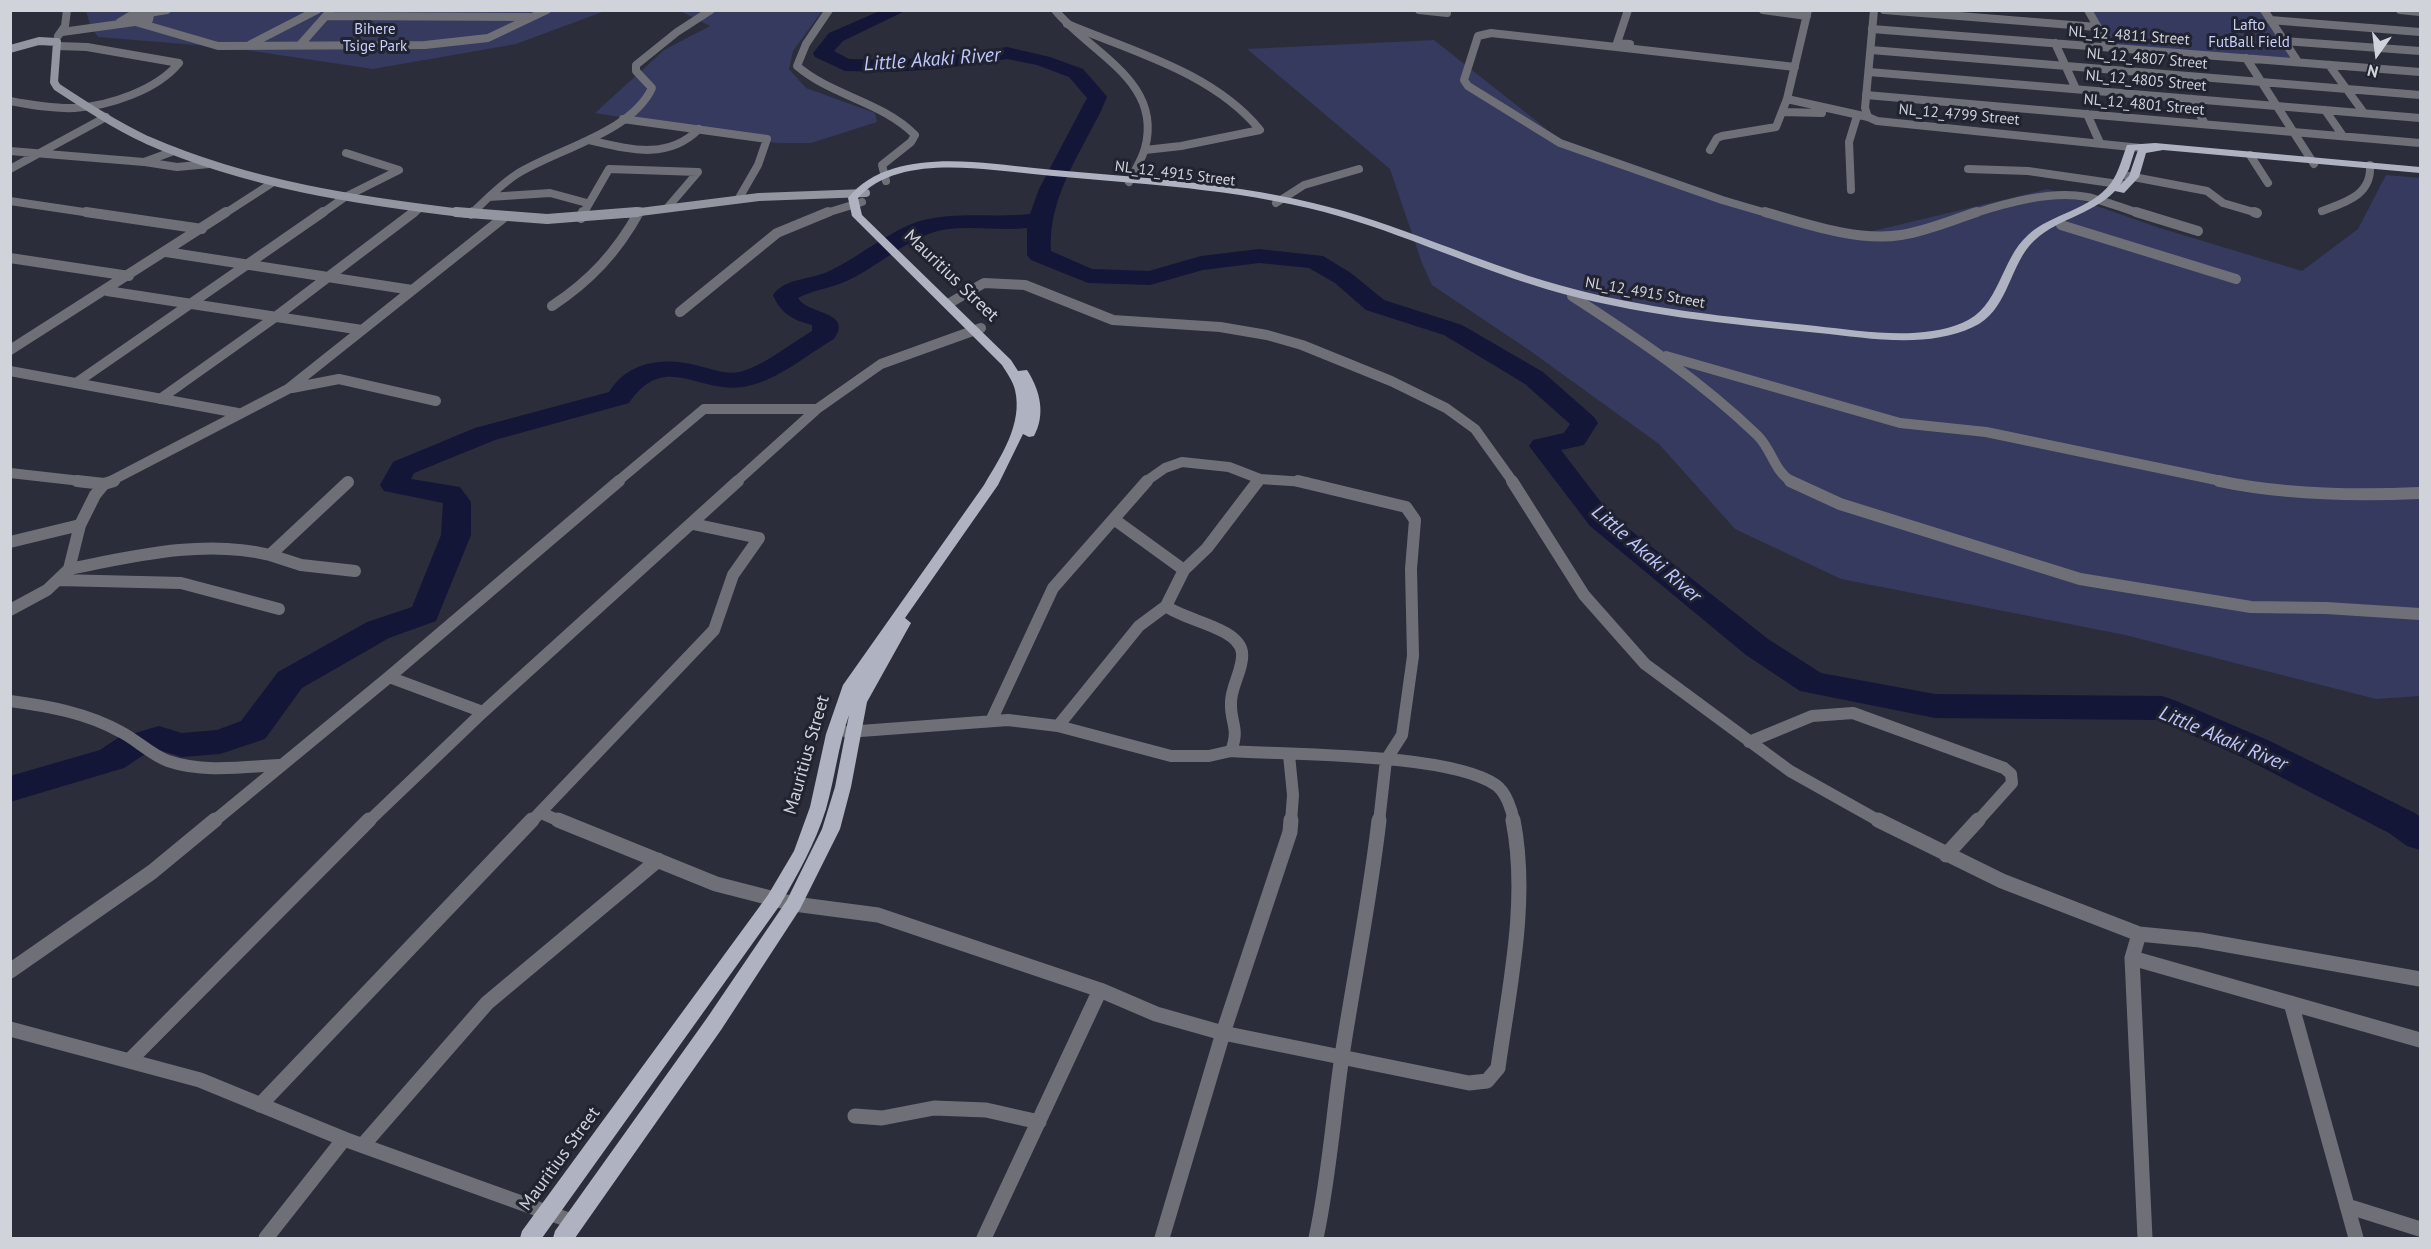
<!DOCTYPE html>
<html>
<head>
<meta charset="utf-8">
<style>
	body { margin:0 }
	#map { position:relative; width:2431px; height:1249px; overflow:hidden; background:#2b2d3a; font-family:"PT Sans",sans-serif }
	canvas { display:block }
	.frame { position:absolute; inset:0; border:12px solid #d1d3db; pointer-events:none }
	.north { position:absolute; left:2347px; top:24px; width:60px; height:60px; -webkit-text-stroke:4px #212330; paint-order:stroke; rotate:194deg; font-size:16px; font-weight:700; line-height:24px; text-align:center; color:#d1d3db }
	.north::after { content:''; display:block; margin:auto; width:21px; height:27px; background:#d1d3db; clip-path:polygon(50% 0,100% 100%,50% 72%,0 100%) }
</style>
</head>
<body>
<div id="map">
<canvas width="2431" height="1249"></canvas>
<div class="frame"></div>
<div class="north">N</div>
</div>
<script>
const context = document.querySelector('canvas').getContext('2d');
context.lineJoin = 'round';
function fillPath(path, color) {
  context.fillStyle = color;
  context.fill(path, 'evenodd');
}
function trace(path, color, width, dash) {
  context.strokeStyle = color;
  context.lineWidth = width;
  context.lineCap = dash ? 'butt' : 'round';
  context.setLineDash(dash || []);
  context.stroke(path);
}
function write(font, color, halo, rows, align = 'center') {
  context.font = font + ' "PT Sans",sans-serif';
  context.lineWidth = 6;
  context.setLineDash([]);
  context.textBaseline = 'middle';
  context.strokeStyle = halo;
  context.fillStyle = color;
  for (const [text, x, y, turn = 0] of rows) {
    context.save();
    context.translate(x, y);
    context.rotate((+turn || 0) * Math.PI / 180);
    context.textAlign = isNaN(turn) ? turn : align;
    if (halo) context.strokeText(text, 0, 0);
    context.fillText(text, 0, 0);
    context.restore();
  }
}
const green = new Path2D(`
	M823 10 793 51 789 69 806 88 875 113 877 122 811 143H777L595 113 664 50 710 26 682 12 685 11Z
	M86 11H605L516 44 373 69 232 48 98 37 90 25Z
	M2089 11H2263L2296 62 2111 47Z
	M1434 40 1558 138 1844 238 2048 189 2160 228 2302 271 2358 229 2386 175 2420 178V696L2376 699 2125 635 1841 579 1735 529 1659 444 1529 350 1432 285 1422 263 1390 169 1247 49Z`);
const river = new Path2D(`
	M882 10H907L843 41 834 51 849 59 890 60 939 57 1007 47 1050 57 1083 69 1104 93 1107 97 1101 111C1078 157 1048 199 1051 251L1092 269 1149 271 1201 256 1259 249 1323 256 1351 273 1384 300 1462 325 1543 372 1594 417 1598 423 1584 445 1561 450 1610 514 1768 639 1821 673 1935 694 2162 696 2174 700 2270 741 2415 813 2420 817V850L2407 846 2389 833 2246 759 2158 720 1935 718 1800 691 1746 655 1590 526 1529 446 1533 440 1564 433 1570 424 1525 384 1444 335 1366 310 1335 283 1309 268 1259 263 1203 270 1150 285 1088 283 1031 260 1027 255V228C1001 231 975 226 949 229 912 232 876 270 842 283 827 289 813 290 798 298 808 315 854 311 834 339 807 355 779 379 748 386 700 397 666 349 629 403L495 440 414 473 411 479 460 487 471 502V535L436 621 389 638 302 688 265 739 220 754 182 757 159 750 142 756 124 768 10 802V776L100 750 118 738 159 726 182 733 217 730 241 721 278 672 367 622 412 607 441 535 443 503 384 491 380 485 393 462 475 428 609 392C629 360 666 357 699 366 712 369 726 375 740 372 765 365 790 344 812 331V325C793 320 781 314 773 295 785 278 809 280 827 272 857 259 888 231 920 221 956 211 993 218 1030 214L1039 189 1087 98 1069 77 1037 65 1007 59 939 69 890 72 845 71 815 57 813 53 829 33Z`);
const minorFar3 = new Path2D(`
	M829 10 806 44 797 66C832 96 883 102 915 135L911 142 882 165 886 181
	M1419 10 1447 13
	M1628 10 1617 43 1630 44
	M1763 10 1807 16
	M1884 10 2097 27
	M2088 10 2109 47
	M2264 10 2298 62
	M2400 10 2420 12
	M326 16 529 17
	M2270 20 2420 32
	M120 22 130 16 167 10
	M139 23 218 46 425 45 488 38 547 10
	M1067 24C1132 51 1214 73 1260 130L1181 146 1145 150
	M1872 29 2420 72
	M62 32 149 20 150 15
	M58 36 65 26 67 10
	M2284 41 2420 51
	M2055 43 2076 89
	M251 44 317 10
	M300 45 331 10
	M1871 50 2420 95
	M2246 58 2314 164
	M2329 65 2364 113
	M1869 72 2420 118
	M1866 95 2420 143
	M1787 99 1868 117
	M2191 99 2205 124
	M10 101C31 105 53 109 75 108 109 106 157 90 179 63L87 47 58 46
	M2325 110 2343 136
	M1782 112 1822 113
	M2087 114 2100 143
	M623 119 767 139 758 165 739 198
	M589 140C628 149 667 161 699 129
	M1710 150 1717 138 1722 136 1776 127 1787 99 1808 10
	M10 151 144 162 174 151
	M2250 155 2268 183
	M145 162 177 167 209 164
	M10 169 106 117
	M1968 169 2028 171 2125 185
	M2123 175 2207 191 2223 203 2257 213
	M1851 190 1849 142 1857 116
	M489 197 550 193 587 203
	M10 201 97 214
	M1276 203 1304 185 1359 169
	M2322 211C2346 202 2372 195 2370 165
	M224 214 272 183
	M321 214 345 197 399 170 346 153
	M412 214 420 208
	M471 214C486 200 500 185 517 174 557 149 631 133 652 88L636 71V65L677 32 711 10
	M583 214 609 169 698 172 668 207
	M638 214 640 211
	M823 214 862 202
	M1770 214 1722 200 1560 143 1468 86 1464 80 1478 36 1491 33 1795 67
	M1972 214C2006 203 2051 190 2087 197 2105 201 2123 208 2141 214`);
const minorFar2 = new Path2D(`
	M86 212 202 229
	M1765 212C1806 224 1859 242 1901 235 1927 231 1952 220 1977 212
	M2136 212 2198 231
	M2254 212 2257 213
	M471 214 473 212
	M581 218 583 212
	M2061 225 2236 279
	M166 252 412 290
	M10 258 129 276
	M107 291 362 330
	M1572 296C1637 338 1701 381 1757 435 1772 449 1773 470 1792 482
	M948 304 984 283 1025 285 1113 320 1220 327 1267 335 1302 345 1391 381 1446 408 1475 429 1513 482
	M552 306C590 281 617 252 639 212
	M680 312 777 233 828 212
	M10 350 226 212
	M1666 356 1900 423 1986 432 2226 482
	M10 371 238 413
	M76 383 323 212
	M292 388 339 379 436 401
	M160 399 274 318 414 212
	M10 473 90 482
	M109 482 288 389 503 218
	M617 482 704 409H817
	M736 482 817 409 881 364 981 328
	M1145 482 1165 468 1182 462 1229 467 1260 479 1306 482
	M1257 482 1260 479`);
const minorFar1 = new Path2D(`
	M1298 481 1406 507 1415 520 1411 569 1413 656 1402 735 1386 760 1379 822
	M1512 481 1584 595 1645 664 1790 771 1881 822
	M1790 481 1840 504 2080 579 2251 607 2326 608 2420 614
	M2219 481C2284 495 2353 496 2420 493
	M104 484 114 481
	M1115 520 1184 570
	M10 542 80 525
	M270 555 301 565 355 571
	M69 569C135 556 203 539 270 555L348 482
	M58 580 181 583 279 609
	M1166 606C1185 621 1238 627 1242 652 1244 668 1231 686 1231 702 1230 724 1240 727 1231 751
	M10 610 47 590 69 569 80 525 95 495 104 484 77 481
	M389 677 483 712
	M10 701C48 706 87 713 121 732 137 740 151 755 168 761 203 773 243 767 279 765
	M991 721 1053 588 1147 481
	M1058 726 1139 626 1166 606 1184 570 1207 548 1258 481
	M847 732 1008 720 1058 726 1171 756H1209L1231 751C1293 755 1449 753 1496 785 1506 792 1512 810 1514 822
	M1749 742 1812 716 1853 713 2004 768 2011 774 2012 783 1977 822
	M1289 755 1293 795 1291 822
	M541 813 562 822
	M213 822 389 677 619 481
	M368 822 483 712 738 481
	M531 822 714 630 733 575 759 538 693 524`);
const minor = new Path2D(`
	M558 820 716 884 794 904 878 915 1100 990 1156 1014 1223 1033 1469 1083 1487 1081 1498 1068C1509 988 1529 901 1513 820
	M1878 820 2002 881 2139 934 2200 940 2420 979
	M1946 855 1978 820
	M2139 934 2132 958 2145 1238
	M2132 958 2420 1040
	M10 971 152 872 215 820
	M2291 1003 2356 1238
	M130 1060 369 820
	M260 1105 532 820
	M855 1116 882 1118 934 1108 986 1110 1039 1122
	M363 1145 487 1003 658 860
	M2347 1206 2420 1229
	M266 1238 344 1139
	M984 1238 1100 990
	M1162 1238 1223 1033 1290 832 1291 820
	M1316 1238C1329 1178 1333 1117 1342 1056 1354 977 1370 900 1379 820`);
const tertiaryFar1 = new Path2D(`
	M1055 10C1091 54 1163 81 1145 148 1142 160 1134 171 1129 182
	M1874 10 1865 108 1868 117 1877 121 2141 148`);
const tertiary = new Path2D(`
	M10 1029 200 1080 344 1139 574 1222`);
const secondaryFar1 = new Path2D(`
	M10 49 39 41 57 42 54 82 57 87C86 106 115 125 147 140 250 185 359 201 470 214
	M624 214 759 197 866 193`);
const secondary = new Path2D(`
	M456 212 547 219 637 212`);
const primary = new Path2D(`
	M2155 143 2420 167V173L2163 150 2146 153 2139 177 2124 193 2115 191C2091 216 2053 219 2030 245 2008 271 2007 312 1973 327 1927 349 1868 338 1819 333 1728 324 1634 315 1546 289 1466 265 1390 227 1308 208 1218 187 1125 183 1033 174 981 169 897 154 858 198L862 215 1011 360 1018 371 1027 370C1040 390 1046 414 1034 436L1029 437 1023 434 998 485 905 618 911 623 867 702 851 787 840 829 800 909 721 1030 575 1238H553L555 1231 707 1018 787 900 822 829 835 787 849 715C838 746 835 778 826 809 815 844 798 874 780 905L542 1238H520L522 1231 768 895 794 851 810 807 826 734 843 685 984 485C1001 456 1023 424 1015 390 1013 381 1006 372 1002 365L852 216 848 198C889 147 977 162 1034 168 1127 177 1221 181 1313 203 1398 223 1476 262 1559 285 1643 309 1730 317 1816 326 1862 331 1918 341 1962 323 2000 308 2000 260 2028 235 2052 213 2091 210 2111 183 2119 172 2122 158 2127 145ZM2135 150H2138L2129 176 2120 185 2129 169Z`);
const farParknames = [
	["Lafto",2249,26],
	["FutBall Field",2249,43],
	["Bihere",375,30],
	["Tsige Park",375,47]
];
const farStreetnames = [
	["NL_12_4811 Street",2129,36,4],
	["NL_12_4807 Street",2147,59,5],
	["NL_12_4805 Street",2146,81,5],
	["NL_12_4801 Street",2144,105,5],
	["NL_12_4799 Street",1959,115,5],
	["NL_12_4915 Street",1175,174,7],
	["NL_12_4915 Street",1645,293,10]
];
const streetNames = [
	["Mauritius Street",951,276,44],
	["Mauritius Street",807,755,-74],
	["Mauritius Street",560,1159,-54]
];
const waterNames = [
	["Little Akaki River",932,60,-4],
	["Little Akaki River",1646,554,41],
	["Little Akaki River",2223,739,23]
];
fillPath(green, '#353a5e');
fillPath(river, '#141638');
trace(minorFar3, '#6f7077', 8);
trace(minorFar2, '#6f7077', 10);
trace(minorFar1, '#6f7077', 12);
trace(minor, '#6f7077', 15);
trace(tertiaryFar1, '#6f7077', 8);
trace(tertiary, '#6f7077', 15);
trace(secondaryFar1, '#9395a0', 8);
trace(secondary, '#9395a0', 10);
fillPath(primary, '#afb2c0');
write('15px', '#cad1fa', '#212330', farParknames);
write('15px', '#d1d3db', '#212330', farStreetnames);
write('18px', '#d1d3db', '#212330', streetNames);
write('italic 20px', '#bec7fd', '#212330', waterNames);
</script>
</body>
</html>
